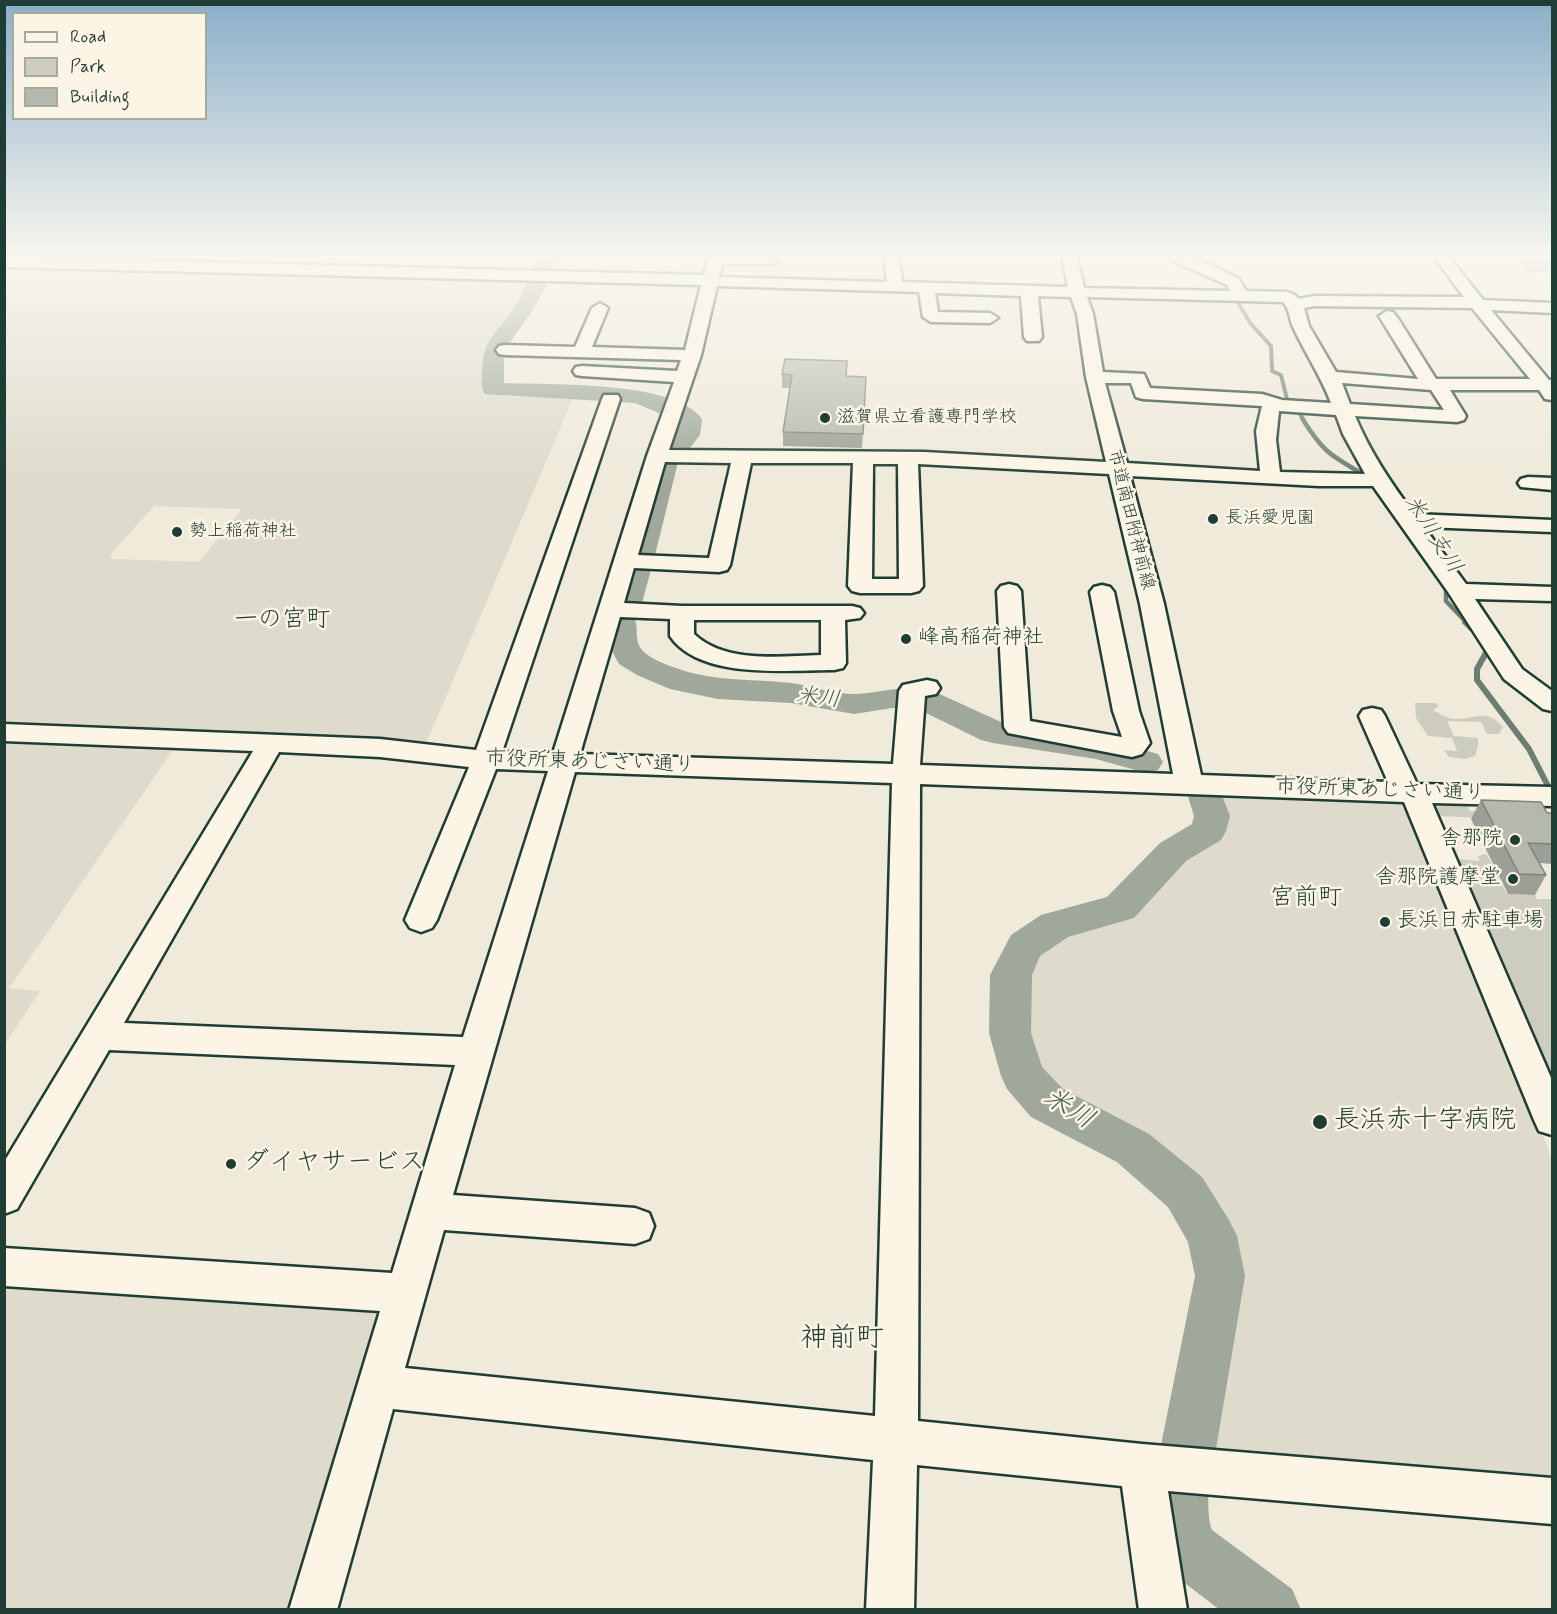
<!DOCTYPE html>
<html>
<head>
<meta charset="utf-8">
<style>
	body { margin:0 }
	#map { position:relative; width:1557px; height:1614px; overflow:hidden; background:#efeada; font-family:Mynerve,sans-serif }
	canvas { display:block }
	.frame { position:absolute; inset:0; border:6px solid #1f3d34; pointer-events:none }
	.legend { position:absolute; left:12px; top:12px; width:195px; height:108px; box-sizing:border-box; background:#fcf5e5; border:2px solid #a4ab9e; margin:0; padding:8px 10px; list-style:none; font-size:18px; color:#1f3d34 }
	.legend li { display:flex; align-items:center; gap:12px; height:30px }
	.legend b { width:30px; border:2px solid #a4ab9e }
</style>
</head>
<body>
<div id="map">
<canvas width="1557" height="1614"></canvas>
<div class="frame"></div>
<ul class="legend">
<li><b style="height:8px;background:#fcf5e5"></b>Road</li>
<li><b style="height:16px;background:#cccdbf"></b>Park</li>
<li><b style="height:16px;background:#b5b9ad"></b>Building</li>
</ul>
</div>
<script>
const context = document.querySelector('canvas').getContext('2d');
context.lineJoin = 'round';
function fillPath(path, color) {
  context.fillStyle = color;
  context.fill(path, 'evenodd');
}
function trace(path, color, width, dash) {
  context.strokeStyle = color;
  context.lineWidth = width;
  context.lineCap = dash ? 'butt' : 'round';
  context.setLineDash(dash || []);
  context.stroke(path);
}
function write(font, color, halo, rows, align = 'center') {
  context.font = font + ' Mynerve,"Klee One",sans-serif';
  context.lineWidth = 5;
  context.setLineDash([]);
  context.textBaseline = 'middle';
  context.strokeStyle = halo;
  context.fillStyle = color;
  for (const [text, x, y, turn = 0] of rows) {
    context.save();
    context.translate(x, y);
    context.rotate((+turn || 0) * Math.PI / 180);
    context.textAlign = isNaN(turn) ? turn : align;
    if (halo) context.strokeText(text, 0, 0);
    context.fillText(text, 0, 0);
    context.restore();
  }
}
const built = new Path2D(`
	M5 265 534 278 525 299 486 349 481 386 490 392 507 396 573 398 426 744 5 726ZM154 506 240 509 241 510 199 562 113 559 110 555Z
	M5 740 175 747 9 988 40 991 5 1044Z
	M1217 797H1287L1403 804 1413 810 1552 1159V1486L1201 1456 1237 1273 1221 1231 1189 1187 1149 1149 1056 1096 1038 1084 1028 1072 1019 1021 1017 985 1029 951 1043 941 1130 915 1181 860 1214 838 1220 830 1222 818Z
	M4 1278 392 1302 300 1609H5Z`);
const green = new Path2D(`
	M1415 703H1436L1439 706 1433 710C1440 714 1448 719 1456 719 1477 719 1486 708 1503 727L1499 734H1487L1481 722 1447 721 1454 736 1478 738V745L1475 756 1466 759 1449 757 1444 750 1457 751 1452 738 1428 736 1416 718Z
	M1438 802H1465L1470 811H1484L1487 818 1436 816 1433 809 1440 806Z
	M1486 854 1498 872 1496 873 1507 894 1535 895 1537 899H1552V1098L1455 859 1480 861 1478 856Z`);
const streamFar2 = new Path2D(`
	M1238 298 1236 299 1249 321
	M1250 323 1271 346 1272 368
	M1272 371 1281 375 1287 399 1293 403
	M1297 409 1303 419`);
const streamFar1 = new Path2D(`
	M1302 418C1324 454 1332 456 1368 477
	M1446 584V601L1467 623`);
const stream = new Path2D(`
	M1465 622 1472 629
	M1483 645 1487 651 1477 669V680L1529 749 1549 788`);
const river = new Path2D(`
	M536 257H555L548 283 533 310 508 345 504 355V383C549 385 675 380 702 419L700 435 683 457 679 458 654 559 651 564 652 566 642 603 638 609 627 612 616 609 612 603 627 561 626 559 655 460 663 454 661 452 676 434 678 421 635 403 485 394C480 387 482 380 482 372 482 340 498 332 514 308 525 291 530 275 536 257Z
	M622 613 633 616C640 626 633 639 642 650 647 656 658 661 665 664 711 683 745 678 791 683 812 686 834 694 855 694 882 693 906 684 933 691L1001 722 1098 737 1158 754 1163 762 1158 770 1146 773 1096 759 993 743 981 740 916 708H892L854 714 791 703 718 699 670 689 637 675 619 664 606 640 607 622 611 616Z
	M1205 781 1218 785 1230 816 1226 831 1221 840 1186 861 1134 918 1068 937 1040 956 1032 975 1031 1033 1042 1067 1063 1089 1149 1134 1202 1177 1229 1220 1237 1236 1245 1276 1215 1455 1204 1476C1212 1493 1205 1511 1212 1530L1292 1589 1301 1610H1220L1169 1571 1151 1523 1149 1505 1153 1488 1161 1468 1164 1467 1159 1455 1195 1276 1188 1242 1168 1207 1117 1162 1031 1117 1007 1089 1001 1076 989 1033 990 975 1011 935 1041 915 1107 897 1160 843 1192 824 1194 816 1187 793 1192 785Z`);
const minor = new Path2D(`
	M4 257 704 275 709 257H771L778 261 775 264H722L719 277 887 282 884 257H899L902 282 1068 287 1062 257H1077L1084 288 1230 291 1227 285 1171 260 1168 257H1189L1217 268 1239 279 1246 291 1287 292 1293 294 1299 299 1314 296 1464 297 1434 257H1449L1483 300 1552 303V313L1491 310 1549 380H1552V400L1545 399 1539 390H1450L1466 416 1464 420 1457 422 1355 416C1370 452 1391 483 1414 514L1552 520V532L1424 527 1466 584 1552 587V601L1475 599 1522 669 1552 691V711L1543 709 1504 679 1448 592 1373 486H1319L1130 476 1164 604 1201 775 1388 782 1359 716 1363 710 1372 708 1381 710 1385 716 1417 784 1552 787V806L1432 803 1552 1080V1135L1539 1131 1534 1120 1404 802 920 784 918 1421 1142 1444 1552 1478V1524L1168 1491 1187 1610H1139L1122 1486 917 1465 914 1610H866L873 1460 393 1409 337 1610H289L380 1311 4 1286V1248L392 1273 455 1065 109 1050 17 1209 4 1214V1162L253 751 4 741V724L380 739 476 750 602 399 604 395H618L620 399 502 752 553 753 647 456 674 382 582 376 576 375 573 371 576 367 582 366 677 371 681 360 505 355 499 354 496 350 499 346 505 345 575 347 592 308 600 303 608 308 592 347 685 350 701 285 4 267ZM717 286 919 292 923 317 931 322 990 323 998 318 990 313 938 312 935 293 1021 296 1024 337 1027 341H1039L1042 337 1038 296 1071 297 1077 314 1086 377 1106 462 924 452 669 450 701 355ZM1087 297 1283 302C1290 309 1289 318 1293 327 1305 353 1321 376 1331 403L1282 400 1262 394 1150 388 1144 374 1103 372 1093 314ZM1314 306 1472 308 1530 379H1436L1399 320 1393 312 1387 311 1379 316 1418 379 1336 372 1309 326 1304 308ZM1105 383H1131L1136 397 1143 399 1262 406 1256 431 1260 471 1127 463ZM1342 383 1431 390 1444 410 1350 404ZM1279 411 1336 415 1343 434 1365 474 1280 472 1276 440ZM665 462 731 463 709 558 638 555ZM751 463H853L848 586 852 591 860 593H911L919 591 923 586 918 464 1109 474 1140 604 1173 774 920 765 925 696 936 694 940 688 936 682 927 680 903 685 899 691 893 764 580 754 620 617 670 619V636C700 680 787 670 834 670L843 668 846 663 845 620 860 618 864 613 860 608 852 606H682L624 603 634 568 719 572 727 570 730 565ZM873 464H898L899 579H872ZM694 620H821V655C781 656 726 664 694 634ZM279 752 380 757 469 767 405 920 410 928 421 932 432 928 437 920 496 769 548 771 463 1037 124 1023ZM575 772 892 783 875 1416 405 1368 444 1230 635 1244 649 1239 654 1226 649 1213 635 1208 453 1195Z
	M1528 477 1552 478V490L1521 487 1518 483 1521 479Z
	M1009 584 1017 586 1021 591 1030 721 1122 737 1113 711 1090 592 1094 587 1102 585 1110 587 1114 592 1139 711 1150 743 1142 754 1132 757 1008 733 1004 727 997 591 1001 586Z`);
const wall = new Path2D(`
	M1515 257H1552V273L1528 272Z
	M782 374 866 377 862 448 783 446V432L790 388H782Z
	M1481 800 1547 813H1552V864L1540 863 1546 875 1535 895 1508 894 1471 819Z`);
const building = new Path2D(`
	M785 359 847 361 846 376 866 377 863 434 783 432 792 375 782 374Z
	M1481 800 1541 802 1547 813H1552V844L1528 843 1546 875 1519 874Z`);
const markers = [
	[825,418,6,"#1f3d34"],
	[1213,519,6,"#1f3d34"],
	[177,532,6,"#1f3d34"],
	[906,639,6,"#1f3d34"],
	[1515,840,6,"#1f3d34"],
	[1513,879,6,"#1f3d34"],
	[1385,922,6,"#1f3d34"],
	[1320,1122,8,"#1f3d34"],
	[231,1164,6,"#1f3d34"]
];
const farPoinames = [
	["滋賀県立看護専門学校",837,418],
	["長浜愛児園",1225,519],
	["勢上稲荷神社",189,532]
];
const farStreetnames = [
	["市道南田附神前線",1130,520,76]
];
const poiNames = [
	["峰高稲荷神社",918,639],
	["舎那院",1503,840,"right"],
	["舎那院護摩堂",1501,879,"right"],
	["長浜日赤駐車場",1397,922]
];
const streetNames = [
	["市役所東あじさい通り",590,763,2],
	["市役所東あじさい通り",1380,791,2]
];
const waterNames = [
	["米川支川",1432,535,57],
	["米川",818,699,7]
];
const quarterNames = [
	["一の宮町",282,621],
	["宮前町",1306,899]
];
const nearPoinames = [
	["長浜赤十字病院",1334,1122],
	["ダイヤサービス",243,1164]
];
const nearWaternames = [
	["米川",1068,1110,32]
];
const nearQuarternames = [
	["神前町",842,1340]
];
fillPath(built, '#dedbcc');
fillPath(green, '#cccdbf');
trace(streamFar2, '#6c7d71', 4);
trace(streamFar1, '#6c7d71', 4.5);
trace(stream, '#6c7d71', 6);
fillPath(river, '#9fa89a');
trace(minor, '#1f3d34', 5);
fillPath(minor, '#fcf5e5');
fillPath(wall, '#9c9f95');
fillPath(building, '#b5b9ad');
trace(building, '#7f8279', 1.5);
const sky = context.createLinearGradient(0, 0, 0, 483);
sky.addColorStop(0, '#8bafc9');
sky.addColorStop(0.53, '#f8f6ee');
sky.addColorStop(1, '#f8f6ee00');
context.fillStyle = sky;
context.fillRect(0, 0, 1557, 483);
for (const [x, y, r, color] of markers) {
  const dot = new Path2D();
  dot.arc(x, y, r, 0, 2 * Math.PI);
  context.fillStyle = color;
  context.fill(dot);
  trace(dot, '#fcf5e5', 2);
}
write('18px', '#1f3d34', '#fcf5e5', farPoinames, 'left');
write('18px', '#1f3d34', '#fcf5e5', farStreetnames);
write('21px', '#1f3d34', '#fcf5e5', poiNames, 'left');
write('21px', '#1f3d34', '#fcf5e5', streetNames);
write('italic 22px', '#455d53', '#fcf5e5', waterNames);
write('24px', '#1f3d34', '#fcf5e5', quarterNames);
write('26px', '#1f3d34', '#fcf5e5', nearPoinames, 'left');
write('italic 27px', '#455d53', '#fcf5e5', nearWaternames);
write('28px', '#1f3d34', '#fcf5e5', nearQuarternames);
</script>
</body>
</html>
